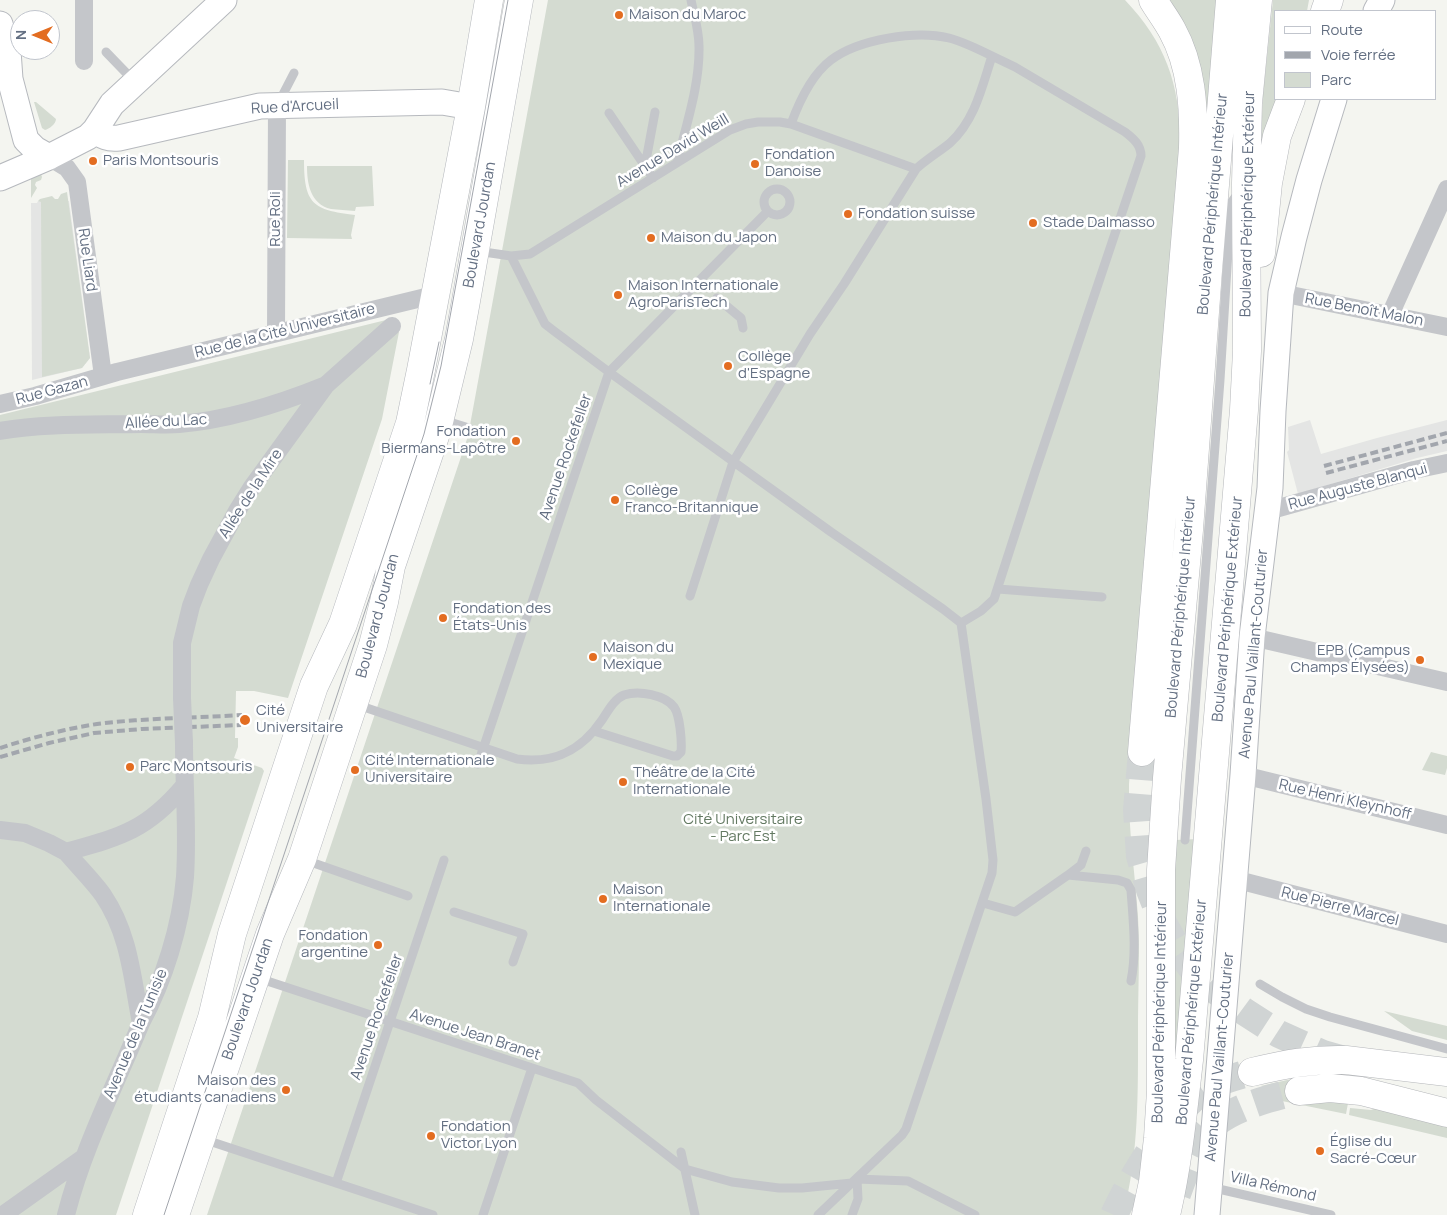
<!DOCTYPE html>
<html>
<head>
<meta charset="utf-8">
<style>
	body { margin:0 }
	#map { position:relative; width:1447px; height:1215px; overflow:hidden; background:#f4f5f0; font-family:Manrope,sans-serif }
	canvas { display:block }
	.legend { position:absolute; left:1274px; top:10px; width:162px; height:90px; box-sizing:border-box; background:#fff; border:1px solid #c1c5cd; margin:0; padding:6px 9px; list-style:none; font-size:15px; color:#636f82 }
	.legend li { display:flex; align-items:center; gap:10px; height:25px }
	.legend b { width:25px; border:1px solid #c1c5cd }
	.north { position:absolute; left:10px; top:10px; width:50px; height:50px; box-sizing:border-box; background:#fff; border:1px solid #c1c5cd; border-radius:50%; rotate:270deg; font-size:14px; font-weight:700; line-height:20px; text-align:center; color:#636f82 }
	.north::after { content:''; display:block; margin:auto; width:18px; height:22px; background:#e36d21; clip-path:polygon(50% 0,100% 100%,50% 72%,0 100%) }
</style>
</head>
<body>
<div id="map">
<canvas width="1447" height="1215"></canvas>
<ul class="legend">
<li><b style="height:6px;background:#fff"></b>Route</li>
<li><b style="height:6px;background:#a2a6ad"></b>Voie ferrée</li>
<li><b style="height:14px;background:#d4dbd1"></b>Parc</li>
</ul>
<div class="north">N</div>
</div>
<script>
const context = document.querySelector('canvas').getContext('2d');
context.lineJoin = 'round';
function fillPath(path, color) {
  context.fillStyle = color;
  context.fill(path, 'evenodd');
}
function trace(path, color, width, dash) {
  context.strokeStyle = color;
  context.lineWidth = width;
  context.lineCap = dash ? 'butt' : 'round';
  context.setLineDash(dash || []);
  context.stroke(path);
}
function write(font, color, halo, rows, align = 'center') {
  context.font = font + ' Manrope,sans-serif';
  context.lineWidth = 5;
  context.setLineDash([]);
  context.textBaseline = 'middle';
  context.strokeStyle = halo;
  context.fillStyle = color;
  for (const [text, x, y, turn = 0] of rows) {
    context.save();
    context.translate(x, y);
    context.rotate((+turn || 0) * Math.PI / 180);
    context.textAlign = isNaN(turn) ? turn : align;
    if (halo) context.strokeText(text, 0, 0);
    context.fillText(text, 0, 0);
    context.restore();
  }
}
const built = new Path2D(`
	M38 201H69L90 358 82 368 32 380 31 203H37Z
	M1310 420 1321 454 1377 438 1447 420V451L1417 458 1298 494 1287 452 1289 450 1288 427Z`);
const green = new Path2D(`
	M548 0H1125C1165 42 1180 84 1180 141L1129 784C1128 829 1135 872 1138 917 1140 954 1138 993 1138 1030 1138 1092 1139 1154 1123 1215H207L468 436Z
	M1166 0H1217L1207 111 1204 110Z
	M1273 0H1309L1307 11H1276V99H1278L1264 139 1261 138 1263 95Z
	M34 102H36L56 119C56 124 49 129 45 130L42 128Z
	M288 160H304C304 204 313 210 355 215L351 235 352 239 287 238Z
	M307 166H372L374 206 356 207 355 211C347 210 338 210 331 209 310 204 307 183 307 166Z
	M41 174 42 177 41 180 36 182 35 185 37 188 31 198V178Z
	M67 192 90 358 82 368 42 377 41 202 38 201 40 199 52 196 55 199H58L61 194Z
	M386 320 399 332 382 419 288 698 254 691H236L235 738H238V747L234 758 262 768 264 771 116 1215H0V415Z
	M1431 752 1447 756V768L1445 775 1422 770Z
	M1198 839 1179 1059 1168 1056 1175 840Z
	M1384 1011 1447 1026V1040L1412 1031Z
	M1296 1078 1301 1105 1328 1102 1348 1103 1346 1114 1277 1100 1278 1093 1261 1086Z
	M1383 1105 1447 1124V1138L1349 1115 1350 1108 1371 1110Z`);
const highwayTunnel = new Path2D(`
	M1142 752 1137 810 1140 856 1150 890 1163 923 1176 946 1191 967 1215 990 1245 1012 1279 1034 1323 1054 1344 1060
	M1177 1194C1185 1173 1192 1148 1207 1131 1228 1108 1270 1098 1299 1091
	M1114 1215C1132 1176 1172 1109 1209 1087 1222 1080 1238 1076 1252 1072`);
const lane = new Path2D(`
	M106 52 134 81
	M279 102 294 73
	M609 113 653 178
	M677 163C686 125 700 85 699 46 699 30 694 15 691 0
	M645 166 655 112
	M764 202a13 13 0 1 1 26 0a13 13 0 1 1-26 0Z
	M477 251 511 256 530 254 730 130 746 124 758 122H780L791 124 916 169
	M511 256 545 324 554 331 609 372 831 532 943 609 961 623 986 799 993 860 992 873 906 1129 902 1135 818 1215
	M717 298 741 318 743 328
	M443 420 469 428
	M998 589 1102 597
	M690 596 733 462 810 334 844 284 916 169C927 159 939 152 950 143 975 120 982 87 992 56 978 49 964 42 949 38 916 30 859 39 831 60 811 75 799 102 791 124
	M961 623 981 611 994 599 1035 472 1141 156C1141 145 1134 139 1125 132L1015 67 992 56
	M355 704 517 759C554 764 581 751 602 720 608 711 614 699 624 695 639 690 665 695 674 707 680 715 682 742 681 752L677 756H673L594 731
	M478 764 609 372 767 212
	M1185 840 1220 380 1231 203 1239 192
	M305 860 408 896
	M1068 875 1081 865 1086 851
	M983 903 1015 912 1068 875 1118 880 1127 883 1131 890C1133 919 1137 951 1131 981
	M454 912 523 934 513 962
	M258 978 578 1083 596 1100 685 1169 732 1182 779 1188H802L852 1183
	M1260 984 1282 997 1306 1009 1330 1017 1447 1049
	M203 1139 433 1215
	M681 1152 695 1215
	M857 1179 908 1181 975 1215
	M336 1183 444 860
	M1210 1187 1331 1215
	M483 1215 532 1068
	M852 1215 858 1199 857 1179`);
const street = new Path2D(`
	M84 61V0
	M49 157 67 168 77 182 103 376
	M1281 293 1447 327
	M1390 315 1447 189
	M276 333 277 105
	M0 404 35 396 117 372 434 295
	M0 431C46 423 94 425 141 424 154 424 167 425 179 424 230 420 279 404 326 385
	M1268 511 1414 470 1447 463
	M1252 637 1447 682
	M182 698V643L191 606 199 585 211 559 237 511 252 487 326 385 392 326
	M1243 775 1447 825
	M0 830 25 833 49 843 66 852C120 837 146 831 184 786
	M66 852C77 865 93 881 103 895 130 935 132 978 141 1023
	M1234 879 1447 934
	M3 1215 83 1158
	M66 1215C83 1148 115 1086 141 1023 164 980 181 926 185 877 188 832 184 788 184 743`);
const secondary = new Path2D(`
	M1376 11 1382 0
	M0 24 8 51 10 79 26 140 35 149 49 157
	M95 130C103 137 108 139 119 138L260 106 442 102 471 107
	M0 178 49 157 88 137 95 130 112 104 224 0
	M1207 1215 1243 775 1252 637 1270 488 1273 411 1281 293 1294 237 1309 180 1334 99`);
const primary = new Path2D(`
	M147 1215 212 1018 232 934 308 704 314 686 343 624 410 423 421 370 471 107 489 0
	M175 1215 270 934 302 859 373 645 384 602 391 566 437 430 459 339 466 301 519 0`);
const highway = new Path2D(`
	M1325 11 1329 0
	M1261 253 1268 183 1277 136 1291 99
	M1142 752 1193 148C1194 108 1192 66 1172 30 1166 19 1159 10 1153 0
	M1252 1072C1286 1064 1311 1059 1346 1060L1447 1072
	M1299 1091 1330 1088 1361 1091 1447 1113
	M1146 1215 1153 1182 1158 1138 1161 1091V870L1167 778 1189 530 1208 271 1230 0
	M1166 1215C1178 1164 1183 1112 1189 1060L1244 410 1247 351 1246 183 1248 103 1258 0`);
const tram = new Path2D(`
	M430 384 439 342
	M164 1215 424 434 441 366 508 0`);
const rail = new Path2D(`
	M1324 466 1447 433
	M1326 473 1447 441
	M0 748C31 738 64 729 97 724 145 718 193 718 242 715
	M0 757 49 743 94 733 142 729 241 725`);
const streetBridge = new Path2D(`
	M182 698 184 743`);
const markers = [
	[619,15,5,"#e36d21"],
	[93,161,5,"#e36d21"],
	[755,164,5,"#e36d21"],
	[848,214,5,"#e36d21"],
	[1033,223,5,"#e36d21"],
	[651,238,5,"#e36d21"],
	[618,295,5,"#e36d21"],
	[728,366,5,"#e36d21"],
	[516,441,5,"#e36d21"],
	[615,500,5,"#e36d21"],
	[443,618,5,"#e36d21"],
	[593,657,5,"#e36d21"],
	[1420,660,5,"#e36d21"],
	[245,720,6,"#e36d21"],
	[130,767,5,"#e36d21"],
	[355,770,5,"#e36d21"],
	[623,782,5,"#e36d21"],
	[603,899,5,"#e36d21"],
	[378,945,5,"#e36d21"],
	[286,1090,5,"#e36d21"],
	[431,1136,5,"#e36d21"],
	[1320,1151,5,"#e36d21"]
];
const poiNames = [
	["Maison du Maroc",629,15],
	["Fondation",765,155],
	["Danoise",765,172],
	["Paris Montsouris",103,161],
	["Fondation suisse",858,214],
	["Stade Dalmasso",1043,223],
	["Maison du Japon",661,238],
	["Maison Internationale",628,286],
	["AgroParisTech",628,303],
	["Collège",738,357],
	["d'Espagne",738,374],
	["Fondation",506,432,"right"],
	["Biermans-Lapôtre",506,449,"right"],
	["Collège",625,491],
	["Franco-Britannique",625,508],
	["Fondation des",453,609],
	["États-Unis",453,626],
	["Maison du",603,648],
	["Mexique",603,665],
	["EPB (Campus",1410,651,"right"],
	["Champs Élysées)",1410,668,"right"],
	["Cité",256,711],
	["Universitaire",256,728],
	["Cité Internationale",365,761],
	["Universitaire",365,778],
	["Parc Montsouris",140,767],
	["Théâtre de la Cité",633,773],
	["Internationale",633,790],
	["Maison",613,890],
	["Internationale",613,907],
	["Fondation",368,936,"right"],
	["argentine",368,953,"right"],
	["Maison des",276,1081,"right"],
	["étudiants canadiens",276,1098,"right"],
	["Fondation",441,1127],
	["Victor Lyon",441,1144],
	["Église du",1330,1142],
	["Sacré-Cœur",1330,1159]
];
const streetNames = [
	["Rue d'Arcueil",295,107,-3],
	["Avenue David Weill",673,151,-31],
	["Boulevard Périphérique Intérieur",1213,204,-85],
	["Boulevard Périphérique Extérieur",1248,204,-89],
	["Rue Roli",276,219,-90],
	["Boulevard Jourdan",480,225,-80],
	["Rue Liard",87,260,82],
	["Rue Benoît Malon",1364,310,11],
	["Rue de la Cité Universitaire",285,331,-14],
	["Rue Gazan",52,391,-15],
	["Allée du Lac",166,422,-3],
	["Avenue Rockefeller",566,457,-71],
	["Rue Auguste Blanqui",1358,487,-15],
	["Allée de la Mire",251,494,-57],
	["Boulevard Périphérique Intérieur",1181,607,-85],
	["Boulevard Périphérique Extérieur",1228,609,-85],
	["Boulevard Jourdan",378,616,-75],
	["Avenue Paul Vaillant-Couturier",1254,654,-85],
	["Rue Henri Kleynhoff",1345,800,13],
	["Rue Pierre Marcel",1340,907,14],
	["Boulevard Jourdan",248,999,-71],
	["Boulevard Périphérique Intérieur",1160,1012,-89],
	["Boulevard Périphérique Extérieur",1192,1012,-85],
	["Avenue Rockefeller",377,1017,-71],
	["Avenue de la Tunisie",136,1034,-67],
	["Avenue Jean Branet",475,1035,18],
	["Avenue Paul Vaillant-Couturier",1220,1057,-85],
	["Villa Rémond",1273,1187,13]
];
const parkNames = [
	["Cité Universitaire",743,820],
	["- Parc Est",743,837]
];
fillPath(built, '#e4e5e4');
fillPath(green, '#d4dbd1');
trace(highwayTunnel, '#d0d4d4', 28, [28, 14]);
trace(secondary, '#b6b9be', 27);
trace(primary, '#b4b7bc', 29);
trace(highway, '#b4b6ba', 29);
trace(lane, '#c4c6ca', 9);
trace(street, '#c4c6ca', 18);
trace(secondary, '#fff', 25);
trace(primary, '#fff', 28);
trace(highway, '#fff', 28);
trace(tram, '#a2a6ad', 1);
trace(rail, '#a2a6ad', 4, [8, 4]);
trace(streetBridge, '#c4c6ca', 18);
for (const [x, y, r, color] of markers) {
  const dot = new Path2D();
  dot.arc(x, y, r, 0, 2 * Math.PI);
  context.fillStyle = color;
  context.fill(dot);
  trace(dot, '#fff', 2);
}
write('15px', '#636f82', '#fff', poiNames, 'left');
write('15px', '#636f82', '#fff', streetNames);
write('15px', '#637962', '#fff', parkNames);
</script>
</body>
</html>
